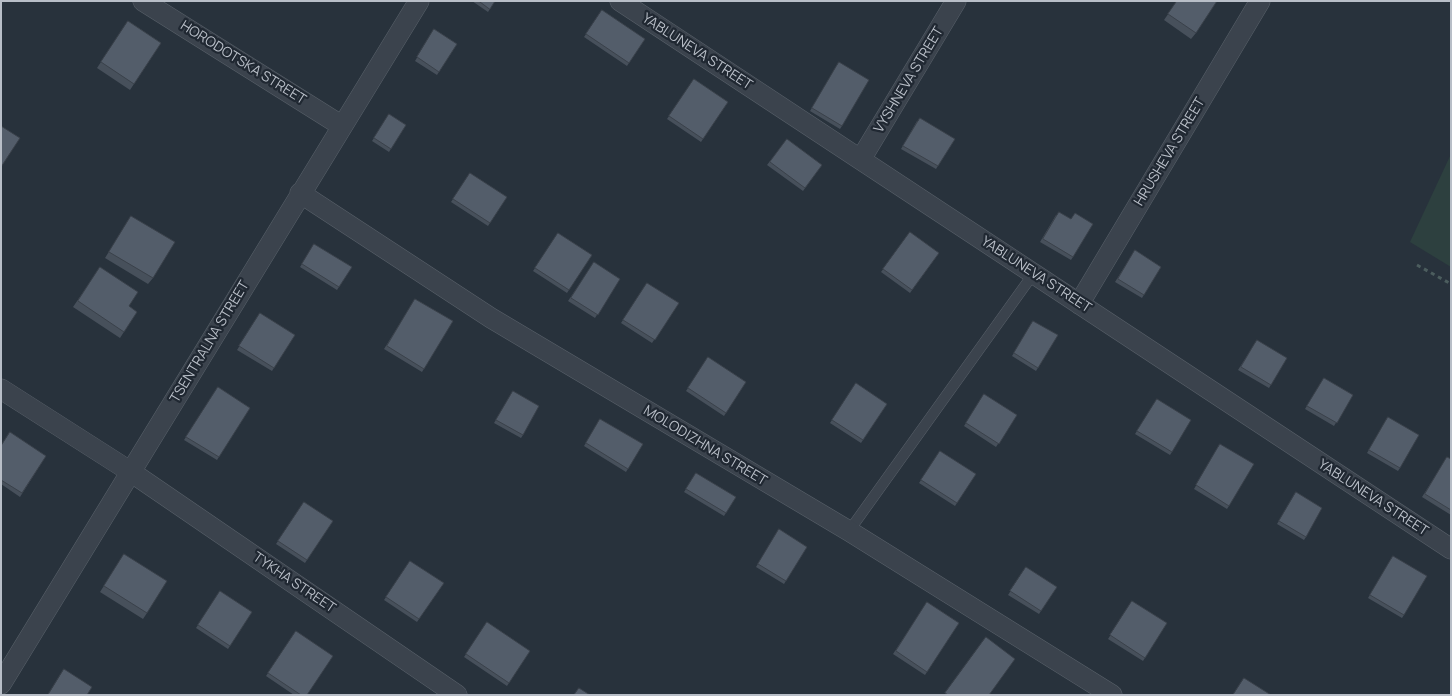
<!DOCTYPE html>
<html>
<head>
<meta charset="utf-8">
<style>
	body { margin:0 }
	#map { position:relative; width:1452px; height:696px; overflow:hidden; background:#28323c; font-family:Manrope,sans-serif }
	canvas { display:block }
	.frame { position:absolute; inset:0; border:2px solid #b8bec7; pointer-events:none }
</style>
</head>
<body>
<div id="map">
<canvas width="1452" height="696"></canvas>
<div class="frame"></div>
</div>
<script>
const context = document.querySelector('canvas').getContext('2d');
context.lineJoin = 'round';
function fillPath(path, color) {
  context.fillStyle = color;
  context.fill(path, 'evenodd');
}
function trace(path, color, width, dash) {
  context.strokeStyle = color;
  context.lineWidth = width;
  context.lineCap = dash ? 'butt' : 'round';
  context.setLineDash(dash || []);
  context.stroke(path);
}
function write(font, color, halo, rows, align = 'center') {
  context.font = font + ' Manrope,sans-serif';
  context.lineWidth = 4.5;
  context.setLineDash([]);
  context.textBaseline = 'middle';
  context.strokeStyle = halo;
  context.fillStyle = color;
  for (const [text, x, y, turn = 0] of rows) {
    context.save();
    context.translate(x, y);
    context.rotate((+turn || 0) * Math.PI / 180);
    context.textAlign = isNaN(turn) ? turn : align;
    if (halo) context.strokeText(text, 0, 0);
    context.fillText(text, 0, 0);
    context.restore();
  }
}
const green = new Path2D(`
	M1451 154V267L1410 242Z`);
const path = new Path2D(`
	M1417 265 1451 284`);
const lane = new Path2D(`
	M849 531 1034 273`);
const street = new Path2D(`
	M143 1 342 126
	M620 1 1451 549
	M861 159 956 1
	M300 193 491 318 849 531 1112 695
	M1079 304 1260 1
	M1 389 131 472 457 695
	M1 684 419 1`);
const wall = new Path2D(`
	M472 1H495L488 12Z
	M1177 1 1196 33 1191 39 1164 20Z
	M602 10 645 39 627 66 584 37Z
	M128 21 161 43 130 90 97 68Z
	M434 29 457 44 437 75 415 61Z
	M837 65 842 126 840 129 810 111Z
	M694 79 728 102 701 142 667 119Z
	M389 114 406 125 389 152 372 141Z
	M917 121 955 139 936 169 901 149Z
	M787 139 822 165 803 191 767 165Z
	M470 173 507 197 488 226 451 202Z
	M1056 215 1071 219 1073 257 1071 260 1040 242Z
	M131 216 153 278 148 284 105 258Z
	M910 232 939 253 910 293 881 272Z
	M558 233 592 255 567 293 533 271Z
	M314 244 352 267 337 290 300 267Z
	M1135 250 1161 267 1142 298 1115 282Z
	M594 262 620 279 595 318 568 301Z
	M100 267 129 306 137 312 120 338 73 307Z
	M647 283 679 303 652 343 621 323Z
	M415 299 453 321 422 372 384 349Z
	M260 313 295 335 272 371 237 350Z
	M1031 324 1058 335 1036 371 1012 356Z
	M1255 343 1287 358 1269 388 1238 370Z
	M708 357 746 382 724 416 686 391Z
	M1324 378 1353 395 1334 426 1305 409Z
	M856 383 887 404 861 443 830 423Z
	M218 387 250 408 217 460 184 440Z
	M513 391 523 435 521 438 494 423Z
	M984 394 1017 415 996 447 964 426Z
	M1157 399 1172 452 1170 455 1135 434Z
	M600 419 643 444 626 472 584 446Z
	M1386 420 1400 468 1398 471 1367 453Z
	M1 445 46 456 20 497 1 484Z
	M1218 447 1229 506 1227 509 1194 489Z
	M940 451 976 474 955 506 919 483Z
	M1447 457 1451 459V515L1422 497Z
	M696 473 736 497 724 516 684 492Z
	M1294 496 1306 537 1304 540 1277 524Z
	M304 502 333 521 305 563 276 544Z
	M779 529 807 547 784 584 756 567Z
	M124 554 147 613 143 619 100 592Z
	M1391 559 1404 615 1402 618 1368 598Z
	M410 561 444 583 417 622 384 600Z
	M1026 567 1057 587 1039 614 1008 595Z
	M220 591 252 612 228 649 196 628Z
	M1132 601 1167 623 1143 661 1108 639Z
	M927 602 959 623 925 675 893 654Z
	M487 622 530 651 507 686 464 657Z
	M296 631 307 695H294L266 676Z`);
const building = new Path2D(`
	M479 1H495L490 9Z
	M1177 1H1217L1196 33 1168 14Z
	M602 10 645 39 629 63 586 34Z
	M128 21 161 43 134 84 101 62Z
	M434 29 457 44 439 72 417 57Z
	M839 62 869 80 842 126 812 108Z
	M694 79 728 102 703 139 669 116Z
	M389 114 406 125 391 149 374 138Z
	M920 118 955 139 938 166 903 146Z
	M1 126 20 138 1 167Z
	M787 139 822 165 805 188 770 162Z
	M470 173 507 197 490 223 453 199Z
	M1059 212 1071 219 1075 213 1093 224 1073 257 1043 239Z
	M131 216 175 242 153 278 109 252Z
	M910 232 939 253 912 290 883 269Z
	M558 233 592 255 569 290 535 268Z
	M314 244 352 267 339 287 302 264Z
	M1135 250 1161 267 1144 295 1118 279Z
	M594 262 620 279 598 315 571 298Z
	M100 267 138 292 129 306 137 312 124 332 78 301Z
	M647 283 679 303 655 340 623 320Z
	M415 299 453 321 424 369 387 346Z
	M260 313 295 335 274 368 239 346Z
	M1033 321 1058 335 1038 368 1014 353Z
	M1257 340 1287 358 1271 385 1241 367Z
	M708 357 746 382 726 413 688 388Z
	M1324 378 1353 395 1337 423 1307 406Z
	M856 383 887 404 863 440 832 420Z
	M218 387 250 408 219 457 186 437Z
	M513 391 539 406 523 435 496 420Z
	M984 394 1017 415 999 444 966 423Z
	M1157 399 1191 420 1172 452 1137 431Z
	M1388 417 1419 435 1400 468 1369 450Z
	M600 419 643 444 628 469 586 443Z
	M10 432 46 456 22 493 1 480V446Z
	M1220 444 1254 464 1229 506 1196 485Z
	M940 451 976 474 957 503 921 480Z
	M1447 457 1451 459V510L1425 494Z
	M696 473 736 497 726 513 686 489Z
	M1296 492 1322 508 1306 537 1279 521Z
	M304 502 333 521 307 560 278 541Z
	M779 529 807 547 786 581 758 564Z
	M124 554 167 581 147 613 104 586Z
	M1393 556 1427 576 1404 615 1370 595Z
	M410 561 444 583 419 619 386 597Z
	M1026 567 1057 587 1041 611 1010 591Z
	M220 591 252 612 230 646 198 625Z
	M1132 601 1167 623 1145 658 1110 635Z
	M927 602 959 623 927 672 896 651Z
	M487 622 530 651 509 683 466 654Z
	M296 631 333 656 307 695H301L268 673Z
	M986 637 1015 659 989 695H948L945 693Z
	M64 669 92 687 87 695H48Z
	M1244 678 1271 695H1233Z
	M579 688 590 695H574Z`);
const streetNames = [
	["YABLUNEVA STREET",697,52,33],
	["HORODOTSKA STREET",243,63,32],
	["VYSHNEVA STREET",909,80,-59],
	["HRUSHEVA STREET",1170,152,-59],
	["YABLUNEVA STREET",1036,275,33],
	["TSENTRALNA STREET",210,342,-59],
	["MOLODIZHNA STREET",705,446,31],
	["YABLUNEVA STREET",1373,498,33],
	["TYKHA STREET",294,583,34]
];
fillPath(green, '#2d403f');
trace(lane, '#59616a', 11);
trace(street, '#59616a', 21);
trace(path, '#4c5d5e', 3, [4, 4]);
trace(lane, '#3b434d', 10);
trace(street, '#3b434d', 20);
fillPath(wall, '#47505b');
fillPath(building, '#535d6a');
trace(building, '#3a414a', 1);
write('14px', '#b8bec7', '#202832', streetNames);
</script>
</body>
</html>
